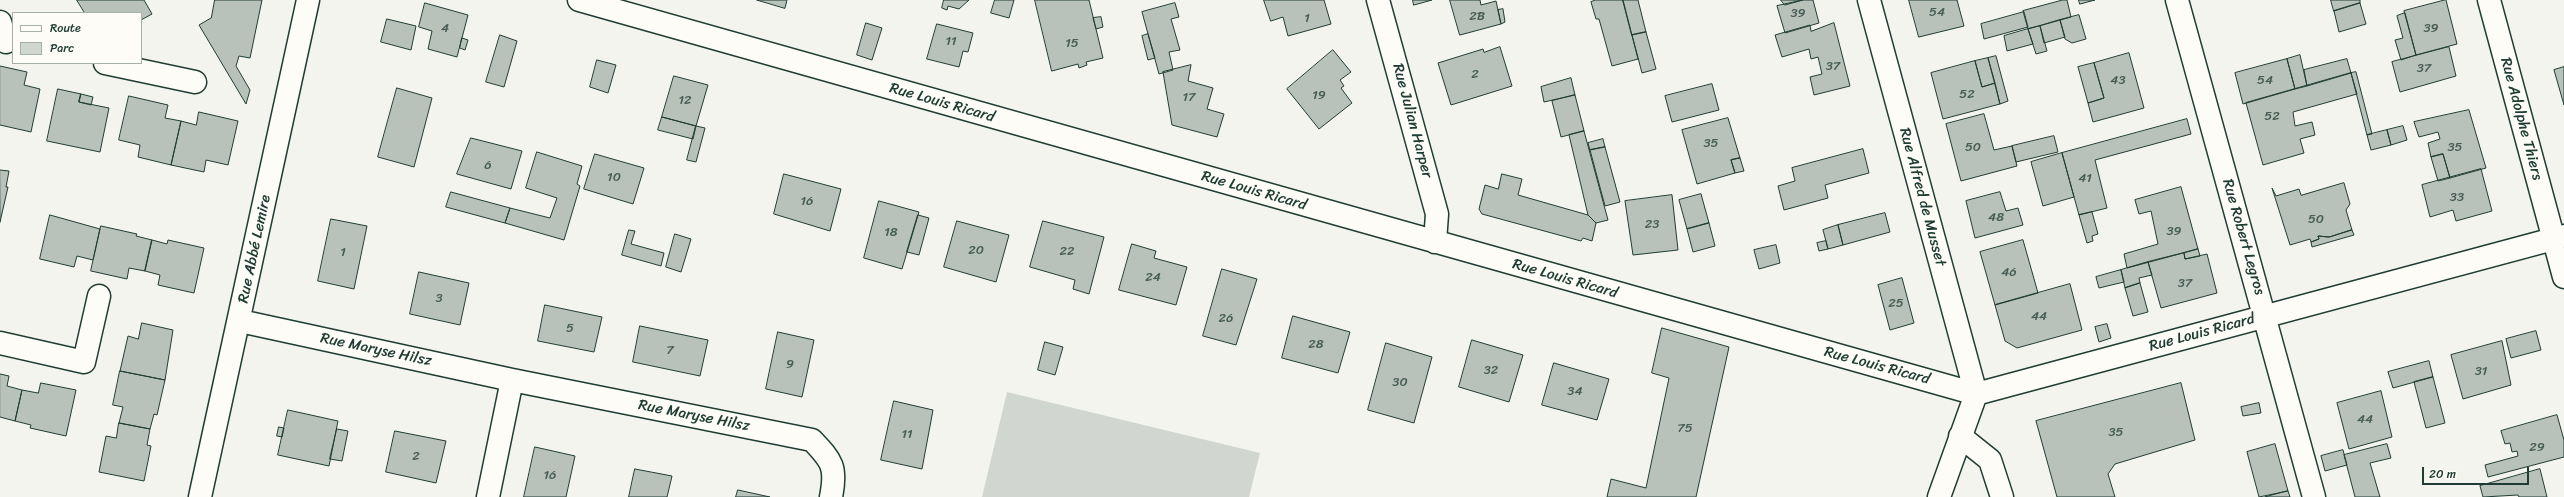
<!DOCTYPE html>
<html>
<head>
<meta charset="utf-8">
<style>
	body { margin:0 }
	#map { position:relative; width:2564px; height:497px; overflow:hidden; background:#f4f4ef; font-family:Sriracha,sans-serif }
	canvas { display:block }
	.legend { position:absolute; left:12px; top:12px; width:130px; height:52px; box-sizing:border-box; background:#fdfcf7; border:1px solid #a4b0a9; margin:0; padding:5px 7px; list-style:none; font-size:12px; color:#1f3d34 }
	.legend li { display:flex; align-items:center; gap:8px; height:20px }
	.legend b { width:20px; border:1px solid #a4b0a9 }
	.scale { position:absolute; left:2422px; top:467px; width:107px; height:18px; box-sizing:border-box; border:2px solid #1f3d34; border-top:0; padding-left:5px; font-size:12px; line-height:14px; white-space:nowrap; color:#1f3d34; -webkit-text-stroke:3px #fdfcf7; paint-order:stroke }
</style>
</head>
<body>
<div id="map">
<canvas width="2564" height="497"></canvas>
<ul class="legend">
<li><b style="height:5px;background:#fdfcf7"></b>Route</li>
<li><b style="height:11px;background:#d1d6d1"></b>Parc</li>
</ul>
<div class="scale">20 m</div>
</div>
<script>
const context = document.querySelector('canvas').getContext('2d');
context.lineJoin = 'round';
function fillPath(path, color) {
  context.fillStyle = color;
  context.fill(path, 'evenodd');
}
function trace(path, color, width, dash) {
  context.strokeStyle = color;
  context.lineWidth = width;
  context.lineCap = dash ? 'butt' : 'round';
  context.setLineDash(dash || []);
  context.stroke(path);
}
function write(font, color, halo, rows, align = 'center') {
  context.font = font + ' Sriracha,sans-serif';
  context.lineWidth = 3;
  context.setLineDash([]);
  context.textBaseline = 'middle';
  context.strokeStyle = halo;
  context.fillStyle = color;
  for (const [text, x, y, turn = 0] of rows) {
    context.save();
    context.translate(x, y);
    context.rotate((+turn || 0) * Math.PI / 180);
    context.textAlign = isNaN(turn) ? turn : align;
    if (halo) context.strokeText(text, 0, 0);
    context.fillText(text, 0, 0);
    context.restore();
  }
}
const green = new Path2D(`
	M1007 392 1260 453 1249 497H982Z`);
const building = new Path2D(`
	M77 0H144L152 14 141 20V13H85Z
	M215 0H262L250 58 239 56 236 66 250 90 246 104 199 25 211 18Z
	M757 0H787L785 8Z
	M944 0H969L959 9 948 6 947 10 942 8Z
	M995 0H1014L1009 18 991 13Z
	M1035 0H1089L1103 58 1086 62 1087 65 1079 68 1078 64 1052 71Z
	M1264 0H1324L1331 24 1288 36 1283 17 1271 21Z
	M1413 0H1432L1414 5Z
	M1450 0H1480L1481 5 1496 1 1501 24 1460 35Z
	M1596 0H1623L1638 59 1612 66 1599 19H1596L1591 2Z
	M1623 0H1638L1646 32 1632 35Z
	M1781 0H1803L1785 5Z
	M1803 0H1813L1819 23 1785 33 1777 6Z
	M1909 0H1957L1964 26 1919 37Z
	M2063 0H2067L2071 17 2028 29 2023 11Z
	M2079 0H2095L2080 4Z
	M2331 0H2360V3L2334 11Z
	M2446 0 2457 44 2416 55 2404 11Z
	M425 3 468 15 457 57 428 49 432 31 419 27Z
	M1175 3 1179 17 1171 19 1180 50 1169 52 1173 70 1159 74 1142 12Z
	M2360 3 2366 24 2339 32 2334 11Z
	M1503 9 1505 22 1501 24 1498 10Z
	M2024 12 2028 27 1984 39 1981 24Z
	M2405 13 2416 55 2401 60 2395 40 2403 38 2397 16Z
	M2079 15 2086 39 2072 43 2065 39 2060 20Z
	M1101 17 1103 27 1096 29 1093 18Z
	M387 19 416 26 411 50 381 42Z
	M2060 20 2065 37 2044 43 2040 26Z
	M866 23 882 28 872 60 857 55Z
	M1834 23 1850 86 1814 95 1810 77 1822 74 1818 57 1811 59 1809 49 1782 57 1775 35 1810 25 1811 31Z
	M937 24 973 33 968 52 963 51 959 67 927 59Z
	M2040 26 2047 51 2036 54 2028 29Z
	M2028 29 2033 44 2007 51 2004 36Z
	M1646 32 1656 69 1642 73 1632 35Z
	M1148 34 1155 58 1148 60 1142 36Z
	M500 35 517 41 504 87 486 82Z
	M462 38 468 40 465 50 460 48Z
	M1500 47 1512 86 1451 105 1438 63 1483 49 1484 52Z
	M2449 47 2456 76 2400 92 2392 62Z
	M1333 50 1351 72 1340 80 1344 86 1341 88 1352 103 1319 129 1287 89Z
	M2129 53 2144 108 2093 122 2088 103 2104 98 2094 63Z
	M2300 55 2307 86 2295 89 2287 59Z
	M1996 56 2008 101 2000 104 1988 58Z
	M1988 58 1995 83 1982 87 1975 61Z
	M2287 59 2295 89 2243 104 2235 73Z
	M2347 59 2351 73 2307 86 2304 70Z
	M597 60 616 65 608 93 590 87Z
	M1975 61 1982 87 1995 83 2000 104 1943 119 1931 73Z
	M2094 63 2104 98 2088 103 2078 67Z
	M1191 65 1188 81 1213 88 1207 109 1224 114 1217 137 1172 125 1163 72Z
	M0 66 27 72 24 85 40 89 31 132 0 125Z
	M2564 67V105L2554 70Z
	M2356 72 2372 134 2367 135 2351 73Z
	M2351 73 2357 94 2293 112 2295 126 2312 122 2315 135 2300 139 2304 153 2263 165 2246 103Z
	M674 76 708 85 696 126 662 117Z
	M1571 78 1575 95 1544 102 1541 87Z
	M1712 84 1719 110 1672 122 1665 96Z
	M397 88 432 98 414 167 378 157Z
	M58 89 81 94 79 102 109 108 100 152 47 141Z
	M81 94 93 97 91 105 79 102Z
	M1575 95 1584 131 1561 137 1552 101Z
	M129 96 168 105 165 118 181 121 171 165 138 157 140 145 119 140Z
	M2469 110 2486 168 2450 178 2443 154 2431 157 2428 143 2440 139 2438 132 2419 137 2414 122Z
	M199 112 238 121 228 165 206 160 204 172 171 165 181 121 196 125Z
	M1984 114 1994 150 2012 146 2017 166 1961 181 1946 124Z
	M662 117 696 126 693 139 658 130Z
	M1728 118 1740 158 1731 160 1735 173 1697 184 1682 130Z
	M2187 119 2191 134 2095 160 2107 208 2079 215 2062 153Z
	M696 126 705 128 696 162 687 160Z
	M2403 126 2407 140 2391 145 2387 130Z
	M2387 130 2391 145 2371 150 2367 135Z
	M1584 131 1608 220 1596 223 1588 215 1569 135Z
	M2054 136 2058 152 2016 162 2012 146Z
	M471 138 522 151 511 189 457 174Z
	M1603 139 1605 147 1590 150 1588 143Z
	M1605 147 1620 202 1605 206 1590 150Z
	M1863 149 1869 173 1825 185 1828 198 1784 210 1778 186 1795 181 1792 168Z
	M537 152 582 166 577 184 580 186 564 240 505 223 510 208 550 218 557 198 526 188Z
	M2062 153 2074 197 2043 206 2031 162Z
	M595 154 644 168 633 204 584 189Z
	M2443 154 2450 178 2438 181 2431 157Z
	M1740 158 1744 171 1735 173 1731 160Z
	M2481 169 2492 211 2456 221 2453 210 2430 217 2422 185Z
	M0 170 9 171 6 187H8L0 222Z
	M784 174 841 189 830 231 774 214Z
	M1502 174 1522 179 1518 195 1588 215 1596 223 1592 241 1583 238 1581 241 1482 214 1479 209 1485 185 1498 189Z
	M2344 183 2350 204 2346 210 2352 230 2329 237 2318 236 2319 239 2311 242 2310 239 2290 245 2272 188 2276 196 2299 189 2301 195Z
	M2181 187 2198 249 2127 268 2124 254 2158 244 2151 211 2139 214 2135 200Z
	M451 192 510 208 505 223 446 207Z
	M2000 192 2006 211 2018 208 2023 225 1975 238 1966 201Z
	M1701 194 1709 223 1687 229 1679 200Z
	M1672 195 1678 250 1633 255 1625 201Z
	M879 201 919 212 902 269 864 258Z
	M2092 212 2098 234 2092 236 2093 241 2087 243 2079 215Z
	M1885 213 1890 232 1843 245 1838 225Z
	M50 215 100 229 93 260 77 256 74 267 40 259Z
	M918 215 929 218 919 255 907 252Z
	M331 219 367 226 354 289 318 281Z
	M957 221 1009 235 996 282 944 267Z
	M1043 221 1104 237 1089 294 1073 289 1075 280 1030 267Z
	M1709 223 1715 246 1693 252 1687 229Z
	M1838 225 1843 245 1828 249 1823 230Z
	M101 226 137 234 136 236 152 240 145 271 129 268 127 279 91 271Z
	M629 230 635 231 631 244 664 253 661 266 622 255Z
	M2352 230 2354 235 2312 247 2311 242 2319 239 2318 236 2329 237Z
	M675 234 691 239 681 272 666 267Z
	M152 240 167 244 168 240 204 248 194 293 158 285 160 275 145 271Z
	M2023 240 2038 293 1995 305 1980 252Z
	M1826 241 1828 249 1819 251 1817 243Z
	M1132 244 1156 251 1154 258 1187 267 1176 305 1119 290Z
	M1776 245 1780 263 1759 269 1754 250Z
	M2198 249 2200 256 2185 259 2184 253Z
	M2184 253 2185 259 2207 254 2217 293 2161 308 2148 262Z
	M2148 262 2152 275 2139 278 2140 283 2125 288 2121 270Z
	M1222 269 1257 279 1236 345 1203 336Z
	M2121 270 2124 282 2099 288 2096 277Z
	M419 272 469 283 460 325 410 314Z
	M1902 278 1914 323 1890 330 1878 285Z
	M2140 283 2148 312 2133 316 2125 288Z
	M2070 284 2082 330 2017 348 2005 341 1995 305Z
	M545 305 602 317 594 352 538 341Z
	M1293 316 1350 332 1338 373 1282 358Z
	M142 323 173 330 165 380 120 371 128 336 138 339Z
	M2107 324 2111 338 2099 342 2095 327Z
	M640 326 708 340 700 376 633 362Z
	M1662 328 1729 347 1696 497H1607L1611 479 1646 488 1669 378 1652 373Z
	M2536 331 2541 350 2511 358 2506 339Z
	M778 332 814 340 802 397 766 389Z
	M1472 340 1523 355 1509 402 1459 387Z
	M2502 341 2511 385 2463 399 2451 355Z
	M1045 342 1063 347 1055 375 1038 370Z
	M1386 343 1432 357 1414 423 1368 410Z
	M2429 361 2433 377 2393 388 2388 372Z
	M1554 363 1609 379 1597 420 1542 405Z
	M120 371 165 380 157 415 154 414 150 429 119 423 123 407 113 405Z
	M0 374 9 376 7 386 22 390 15 421 0 417Z
	M2433 377 2445 423 2426 428 2414 382Z
	M41 383 76 390 66 436 30 428 31 425 15 421 22 390 38 393Z
	M2181 383 2195 440 2115 464 2108 474 2115 497H2057L2036 421Z
	M2381 391 2392 437 2349 449 2337 403Z
	M894 401 933 410 922 469 881 460Z
	M2259 403 2261 413 2243 416 2241 407Z
	M288 410 338 421 329 466 278 455Z
	M2557 415 2564 440V457L2488 477 2485 465 2518 456 2517 451 2512 452 2510 443 2505 444 2501 431Z
	M119 423 150 429 147 445 151 446 144 481 99 472 106 436 116 438Z
	M279 427 284 428 282 437 277 436Z
	M337 429 348 431 342 461 330 459Z
	M395 431 446 441 436 483 386 472Z
	M2275 444 2288 491 2259 497 2247 452Z
	M2387 444 2391 458 2370 463 2380 497H2355L2344 455Z
	M535 447 575 456 566 497H524Z
	M2343 450 2347 465 2325 471 2321 456Z
	M635 469 672 476 667 497H629Z
	M2540 469 2547 497H2519L2518 495 2483 497 2480 486Z
	M738 490 770 497H736Z
	M2288 491 2290 497H2265Z`);
const minor = new Path2D(`
	M579 0 1976 394 2564 236
	M1378 0 1437 214 1435 242
	M1869 0 1976 394
	M2177 0 2314 497
	M2489 0 2564 277
	M0 22 6 42
	M105 63 195 82
	M240 321 512 380 812 440C832 461 837 467 831 497
	M0 343 84 362 99 296
	M1960 436 1990 460 2002 497
	M200 497 308 0
	M488 497 512 380
	M1939 497 1976 394`);
const numberNames = [
	["54",1937,13],
	["39",1798,14],
	["2B",1477,17],
	["1",1307,19],
	["4",445,29],
	["39",2431,29],
	["11",951,42],
	["15",1072,44],
	["37",1833,67],
	["37",2424,69],
	["2",1475,75],
	["43",2118,81],
	["54",2265,81],
	["52",1967,95],
	["19",1319,96],
	["17",1189,98],
	["12",685,101],
	["52",2272,117],
	["35",1711,144],
	["50",1973,148],
	["35",2455,148],
	["6",488,166],
	["10",614,178],
	["41",2085,179],
	["33",2457,198],
	["16",807,202],
	["48",1996,218],
	["50",2316,220],
	["23",1652,225],
	["39",2174,232],
	["18",891,233],
	["20",976,251],
	["22",1067,252],
	["1",343,253],
	["46",2009,273],
	["24",1153,278],
	["37",2185,284],
	["3",439,299],
	["25",1896,304],
	["44",2039,317],
	["26",1226,319],
	["5",570,329],
	["28",1316,345],
	["7",670,351],
	["9",790,365],
	["32",1491,371],
	["31",2481,372],
	["30",1400,383],
	["34",1575,392],
	["44",2365,420],
	["75",1685,429],
	["35",2116,433],
	["11",907,435],
	["29",2537,448],
	["2",416,457],
	["16",550,476]
];
const streetNames = [
	["Rue Louis Ricard",942,103,16],
	["Rue Adolphe Thiers",2521,119,75],
	["Rue Julian Harper",1412,121,75],
	["Rue Louis Ricard",1254,191,16],
	["Rue Alfred de Musset",1922,197,75],
	["Rue Robert Legros",2243,237,74],
	["Rue Abbé Lemire",255,249,-78],
	["Rue Louis Ricard",1565,279,16],
	["Rue Louis Ricard",2202,333,-15],
	["Rue Maryse Hilsz",376,350,12],
	["Rue Louis Ricard",1877,366,15],
	["Rue Maryse Hilsz",694,416,11]
];
fillPath(green, '#d1d6d1');
fillPath(building, '#b9c1bb');
trace(building, '#1f3d34', 1);
trace(minor, '#1f3d34', 25);
trace(minor, '#fdfcf7', 22);
write('13px', '#465e56', null, numberNames);
write('15px', '#1f3d34', '#fdfcf7', streetNames);
</script>
</body>
</html>
